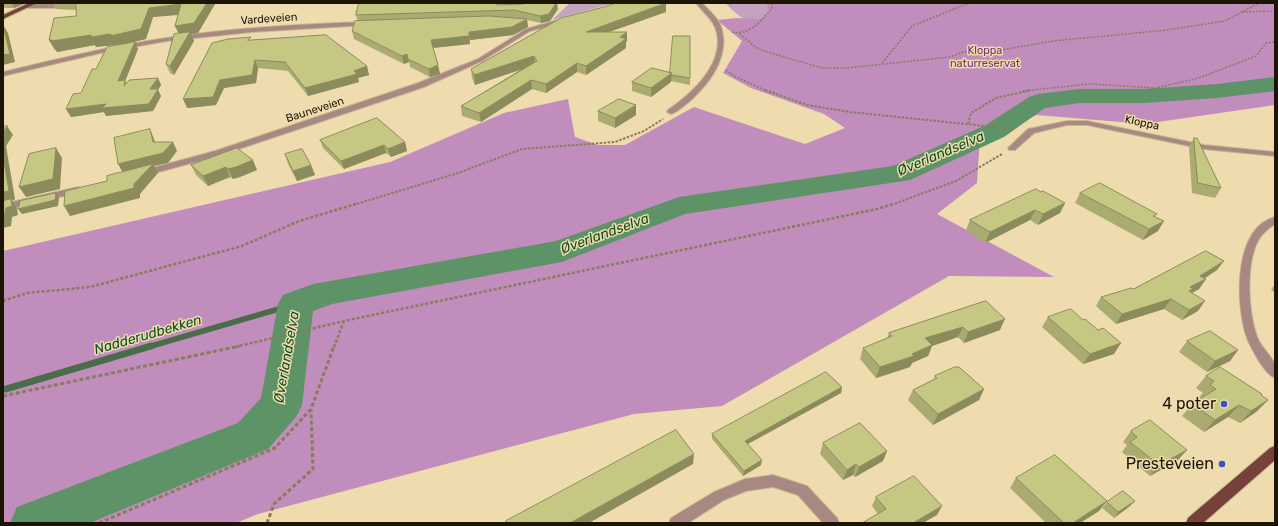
<!DOCTYPE html>
<html>
<head>
<meta charset="utf-8">
<style>
	body { margin:0 }
	#map { position:relative; width:1278px; height:526px; overflow:hidden; background:#eedcaf; font-family:Rubik,sans-serif }
	canvas { display:block }
	.frame { position:absolute; inset:0; border:4px solid #1c1505; pointer-events:none }
</style>
</head>
<body>
<div id="map">
<canvas width="1278" height="526"></canvas>
<div class="frame"></div>
</div>
<script>
const context = document.querySelector('canvas').getContext('2d');
context.lineJoin = 'round';
function fillPath(path, color) {
  context.fillStyle = color;
  context.fill(path, 'evenodd');
}
function trace(path, color, width, dash) {
  context.strokeStyle = color;
  context.lineWidth = width;
  context.lineCap = dash ? 'butt' : 'round';
  context.setLineDash(dash || []);
  context.stroke(path);
}
function write(font, color, halo, rows, align = 'center') {
  context.font = font + ' Rubik,sans-serif';
  context.lineWidth = 3;
  context.setLineDash([]);
  context.textBaseline = 'middle';
  context.strokeStyle = halo;
  context.fillStyle = color;
  for (const [text, x, y, turn = 0] of rows) {
    context.save();
    context.translate(x, y);
    context.rotate((+turn || 0) * Math.PI / 180);
    context.textAlign = isNaN(turn) ? turn : align;
    if (halo) context.strokeText(text, 0, 0);
    context.fillText(text, 0, 0);
    context.restore();
  }
}
const green = new Path2D(`
	M570 3H614L552 20Z
	M725 3H777L766 18C744 24 740 17 725 3Z`);
const forest = new Path2D(`
	M766 3H1275V105L1144 124 1037 115 980 138 977 183 937 214 1054 277 949 276 722 406 634 414 258 514 236 523H3V251L390 162 504 113 568 99 575 137 598 145H625L694 107 805 144 845 128 824 114 751 88 723 73 742 41 717 20 737 18 759 19 768 15 769 10Z`);
const streamFar1 = new Path2D(`
	M148 347 296 304`);
const stream = new Path2D(`
	M6 389 151 346`);
const river = new Path2D(`
	M1275 77V91L1217 98 1144 103H1079L1045 108 1004 137 910 180 685 214 562 262 332 304 313 311 302 405 296 417 268 449 90 523H10L17 507 238 423 261 398 278 304 283 295 313 284 556 241 679 197 893 166 986 125 1029 97 1038 94 1079 89H1144L1217 84Z`);
const pathFar3 = new Path2D(`
	M1242 12 1275 11
	M732 32C750 36 761 21 772 8V3
	M740 34 755 47 764 51 822 68H847L950 57 963 52 1001 50 1053 41 1167 30 1225 21 1259 3
	M882 63 912 26 969 3
	M726 70 734 76 767 91
	M1022 91 1089 84 1156 88 1199 78 1256 56 1266 43 1275 42`);
const pathFar2 = new Path2D(`
	M765 90 807 105 850 112 1014 129
	M968 124 971 113 996 98 1031 90
	M353 205 458 173 522 149 615 142 644 131 663 119
	M891 205 956 181 1002 154`);
const pathFar1 = new Path2D(`
	M3 301 27 293 90 287 242 246 299 221 356 204
	M235 347 344 321 877 209 894 204
	M334 347 344 321`);
const path = new Path2D(`
	M3 396 240 346
	M99 523 275 448 311 409 334 346
	M267 523 274 504 313 469 311 410`);
const minor = new Path2D(`
	M88 3 85 5 52 8H28L25 6 28 4Z
	M696 3H702C709 11 720 19 722 30 729 58 709 84 689 102 683 106 678 112 671 114L667 112 668 110C693 93 728 61 715 27 711 18 702 11 696 3Z
	M565 18 568 20 567 21 530 31 482 61 424 87 221 155 144 176 140 173 141 171 215 151 418 83 478 59 526 29Z
	M366 22 369 24 368 25 252 32 167 41 105 52 3 76V72C57 59 111 46 166 38 232 28 299 24 366 22Z
	M1067 121H1087L1204 145 1275 152V156L1204 149 1087 125H1067L1034 133 1015 150H1009L1008 148 1028 129Z
	M78 187 81 188 82 190 81 192 3 210V204Z
	M1275 217V224C1269 228 1263 233 1259 239 1245 263 1248 314 1258 339 1262 348 1273 358 1275 365 1276 369 1275 374 1275 378 1268 375 1264 368 1260 363 1255 354 1249 345 1246 335 1236 304 1233 228 1275 217Z
	M773 475 807 486 837 518 839 523H823L798 495 773 487 746 491 724 500 688 523H669L671 518 714 492 745 479Z`);
const major = new Path2D(`
	M29 3H37L3 19V15Z
	M1275 446V460L1203 523H1186L1188 518 1270 448Z`);
const wall = new Path2D(`
	M3 3H26L14 8H6L5 6V8H3Z
	M53 3H215V4L198 33 191 34 194 41 174 75 170 73 166 64 179 34 175 26 178 15 153 17 146 39 133 42 138 49 125 81 127 83 158 78 161 85 158 90 161 96 153 111 106 116 104 112 71 117 66 109 81 93 96 69 115 46 114 45 96 47 95 45 57 52 56 50H55L49 40 76 16V10L56 9Z
	M498 5 558 9 550 21 541 23 527 20 528 27 513 35 470 40V44L433 48 440 74 430 77 410 67 409 62 404 64 354 39 352 31 358 21 356 15Z
	M666 12 609 32 627 41 626 42V48L586 75 577 72 546 93 532 89 481 122 462 116 461 106 523 68 475 85 472 78 471 69Z
	M252 40 367 66 369 75 358 78 359 82 308 96 288 71 258 68 256 83 224 88 216 105 187 108Z
	M652 68 690 78V85L671 81V82L651 97 632 91V82Z
	M636 105V115L615 128 598 121V111Z
	M1194 138 1221 188 1215 198 1192 193 1189 147Z
	M320 140 405 142 407 151 391 157 386 153 344 169 323 148Z
	M228 151 257 170 240 177 233 179 230 177 208 186 196 175 191 165Z
	M285 154 311 165 315 175 297 181 288 164Z
	M1080 193 1155 216 1158 231 1143 240 1075 203Z
	M1065 203 1060 213 1038 225 1030 220 985 243 966 230 970 220Z
	M1217 270 1205 278 1206 279 1199 289 1192 293 1198 311 1182 320 1164 309 1116 324 1096 306 1101 297Z
	M1275 284V293L1271 290Z
	M986 301 1000 330 964 343 958 337 932 346 928 356 912 363 910 367 876 378 860 359 863 348 887 338 889 333Z
	M1048 317 1083 320 1114 354 1083 364 1042 327Z
	M1187 341 1238 350 1230 361 1207 372 1179 352Z
	M935 376 984 389 979 400 933 425 908 400 913 390 934 379Z
	M1206 376 1261 396 1268 400 1256 412 1240 423 1228 417 1204 432 1182 416 1192 404 1201 398 1199 397 1203 393 1196 388Z
	M842 387 841 393 748 444 761 465 743 476 712 439V434Z
	M1131 431 1178 460 1150 476 1122 452 1127 445 1123 442Z
	M823 443 887 451 883 461 855 477 853 475 843 480 820 454Z
	M1016 478 1099 511 1080 523H1046L1010 488Z
	M876 497 937 515 878 514 872 506Z
	M1107 502 1130 506 1114 518 1102 508Z`);
const shadedWall = new Path2D(`
	M12 3H26L14 8Z
	M204 3H215V4L198 33 191 34 194 41 174 75 170 66 180 36 175 26Z
	M556 3H557L558 9 550 21 541 23 540 16Z
	M666 3V12L586 40V32Z
	M181 4 185 14 153 17 146 39 115 46 114 45 96 47 95 45 57 52 56 50H55L49 40 149 8Z
	M527 19 528 27 513 35 470 40 469 32Z
	M3 25 8 33 15 62 3 65Z
	M627 32V41L626 42V48L586 75V66L620 37Z
	M469 36 470 44 432 48 431 40Z
	M135 42 138 49 122 89 118 81Z
	M407 54 409 62 404 64 402 56Z
	M534 56 535 65 475 85 474 75Z
	M255 60 258 68 256 83 224 88 216 105 187 108 183 99 220 80Z
	M577 63V72L546 93V84Z
	M438 65 440 74 430 77 429 69Z
	M367 66 369 75 358 78 359 82 308 96 305 88Z
	M672 73 671 82 651 97V88Z
	M158 78 161 85 158 90 161 96 153 111 106 116 104 112 71 117 66 109 150 89Z
	M531 80 532 89 481 122 479 113Z
	M636 105V115L615 128V118Z
	M7 126 13 135 6 146 15 199 12 201 17 208 18 215 12 217 11 226 3 228V133Z
	M150 129 154 139 158 151 153 142Z
	M173 142 177 151 168 163 154 166 158 173 140 194V198L70 216 64 206 123 173 118 164Z
	M405 142 407 151 391 157 388 149Z
	M384 145 386 153 344 169 341 161Z
	M56 148 62 158 60 189 26 197 19 187Z
	M253 160 257 170 240 177 233 179 228 169Z
	M311 165 315 175 297 181 293 171Z
	M226 167 230 177 208 186 203 176Z
	M56 193 59 198 58 206 22 214 18 209Z
	M1065 203 1060 213 1038 225 1043 214Z
	M1035 210 1030 220 985 243 990 232Z
	M1164 221 1158 231 1143 240 1149 229Z
	M1224 261 1217 270 1194 285 1206 279 1199 289 1190 294 1186 299 1190 287 1200 276Z
	M1171 299 1164 309 1116 324 1122 314Z
	M1205 301 1198 311 1182 320 1189 310Z
	M1005 319 1000 330 964 343 968 332Z
	M963 327 958 337 932 346 928 356 912 363 910 367 876 378 880 367 912 354 925 338Z
	M1121 343 1114 354 1083 364 1090 354Z
	M1238 350 1230 361 1207 372 1215 361Z
	M842 387 841 393 744 446 745 441Z
	M984 389 979 400 933 425 938 414Z
	M1268 400 1256 412 1240 423 1251 411Z
	M1239 405 1228 417 1204 432 1215 420Z
	M1187 450 1178 460 1150 476 1159 465Z
	M887 451 883 461 855 477 859 467Z
	M694 454 693 464 589 523H570Z
	M762 460 761 465 743 476 744 471Z
	M856 464 853 475 843 480 847 470Z
	M1107 501 1099 511 1080 523H1073Z
	M1135 501 1130 506 1114 518 1118 512Z
	M942 506 937 515 923 523H913Z`);
const building = new Path2D(`
	M76 3H207L194 23 175 26 181 4 149 8 141 29 110 36 111 34 91 37V35L52 41V40H49L54 18 76 16Z
	M359 3H497V5L524 4 525 3H556L549 14 540 16 514 10 356 15Z
	M616 3H666L586 32H627L620 37 626 39 586 66 577 63 546 84 531 80 479 113 461 106 537 61 534 56 474 75 471 69 561 18 604 7Z
	M489 16 527 19 512 27 469 32V36L431 40 438 65 429 69 408 59 407 54 402 56 352 31 355 21Z
	M3 26 10 54 3 55Z
	M190 32 170 66 166 64 174 34Z
	M326 35 367 66 354 71 357 74 305 88 285 62 255 60 252 75 220 80 213 97 183 99 212 43 228 39 251 37 248 40Z
	M673 36H690V78L671 75 672 73H670Z
	M135 42 118 81 125 80 124 86 129 80 158 78 150 89H158L149 104 102 108 106 104 66 109 73 94 81 93 92 69H96L107 47Z
	M652 68 672 73 651 88 632 82Z
	M619 99 636 105 615 118 598 111Z
	M377 118 405 142 388 149 384 145 341 161 320 140Z
	M7 126 3 133V127Z
	M150 129 153 142H173L163 153 118 164 114 138Z
	M1194 138H1197L1221 188 1198 183Z
	M56 148 53 179 19 187 29 154Z
	M237 148 253 160 236 167 228 169 226 167 203 176 191 165Z
	M302 149 311 165 293 171 285 154Z
	M3 155 9 191 3 192Z
	M153 164 134 184V188L64 206 65 191 107 181V176Z
	M1100 183 1157 214 1153 216 1164 221 1149 229 1080 193Z
	M1036 189 1041 192 1043 191 1065 203 1043 214 1035 210 990 232 970 220Z
	M56 193 55 200 18 209 20 201Z
	M11 199 12 206 6 208 4 217H3V201Z
	M1206 251 1224 261 1200 276 1206 279 1190 287 1193 289 1189 291 1205 301 1189 310 1171 299 1122 314 1101 297 1131 288 1133 289Z
	M986 301 1005 319 968 332 963 327 925 338 932 345 912 354 914 356 880 367 863 348 892 336 889 333Z
	M1071 309 1083 320 1085 319 1098 330 1103 328 1121 343 1090 354 1048 317Z
	M1210 331 1238 350 1215 361 1187 341Z
	M955 367H959L984 389 938 414 913 390 937 378 935 376Z
	M1220 367 1262 394 1261 395 1268 400 1251 411 1239 405 1215 420 1192 404 1216 389 1210 385 1214 381 1206 376Z
	M826 372 842 387 745 441 762 460 744 471 712 434Z
	M1150 420 1187 450 1159 465 1130 442 1137 437 1131 431Z
	M860 423 887 451 859 467 856 464 847 470 823 443Z
	M676 430 694 454 570 523H506V521Z
	M1055 455 1107 501 1073 523H1064L1016 478Z
	M914 476 942 506 913 523H862L886 509 876 497Z
	M1123 491 1135 501 1118 512 1107 502Z`);
const markers = [
	[1224,404,4,"#3852c4"],
	[1222,464,4,"#3852c4"]
];
const farStreetnames = [
	["Vardeveien",269,19,-4],
	["Bauneveien",315,110,-18],
	["Kloppa",1142,123,12]
];
const farParknames = [
	["Kloppa",985,51],
	["naturreservat",985,64]
];
const waterNames = [
	["Øverlandselva",941,154,-23],
	["Øverlandselva",605,234,-20],
	["Nadderudbekken",148,335,-16],
	["Øverlandselva",287,357,-80]
];
const nearPoinames = [
	["4 poter",1216,404],
	["Presteveien",1214,464]
];
fillPath(green, '#c3a3c0');
fillPath(forest, '#c08dbc');
trace(streamFar1, '#4a6d49', 5.5);
trace(stream, '#4a6d49', 7);
fillPath(river, '#5d9366');
trace(minor, '#c8b890', 2);
trace(major, '#c8b890', 2);
trace(pathFar3, '#897c5d', 1.5, [2, 1.5]);
trace(pathFar2, '#897c5d', 2, [2.5, 1.5]);
trace(pathFar1, '#897c5d', 2.5, [3, 2]);
trace(path, '#897c5d', 3, [4, 2.5]);
fillPath(minor, '#a88883');
fillPath(major, '#76413a');
fillPath(wall, '#aaab71');
fillPath(shadedWall, '#8b8b5c');
fillPath(building, '#c6c783');
trace(building, '#8b8b5c', 1);
for (const [x, y, r, color] of markers) {
  const dot = new Path2D();
  dot.arc(x, y, r, 0, 2 * Math.PI);
  context.fillStyle = color;
  context.fill(dot);
  trace(dot, '#eedcaf', 1.5);
}
write('11px', '#1c1505', '#eedcaf', farStreetnames);
write('11px', '#733570', '#eedcaf', farParknames);
write('italic 14px', '#0e4d21', '#eedcaf', waterNames);
write('16px', '#1c1505', '#eedcaf', nearPoinames, 'right');
</script>
</body>
</html>
